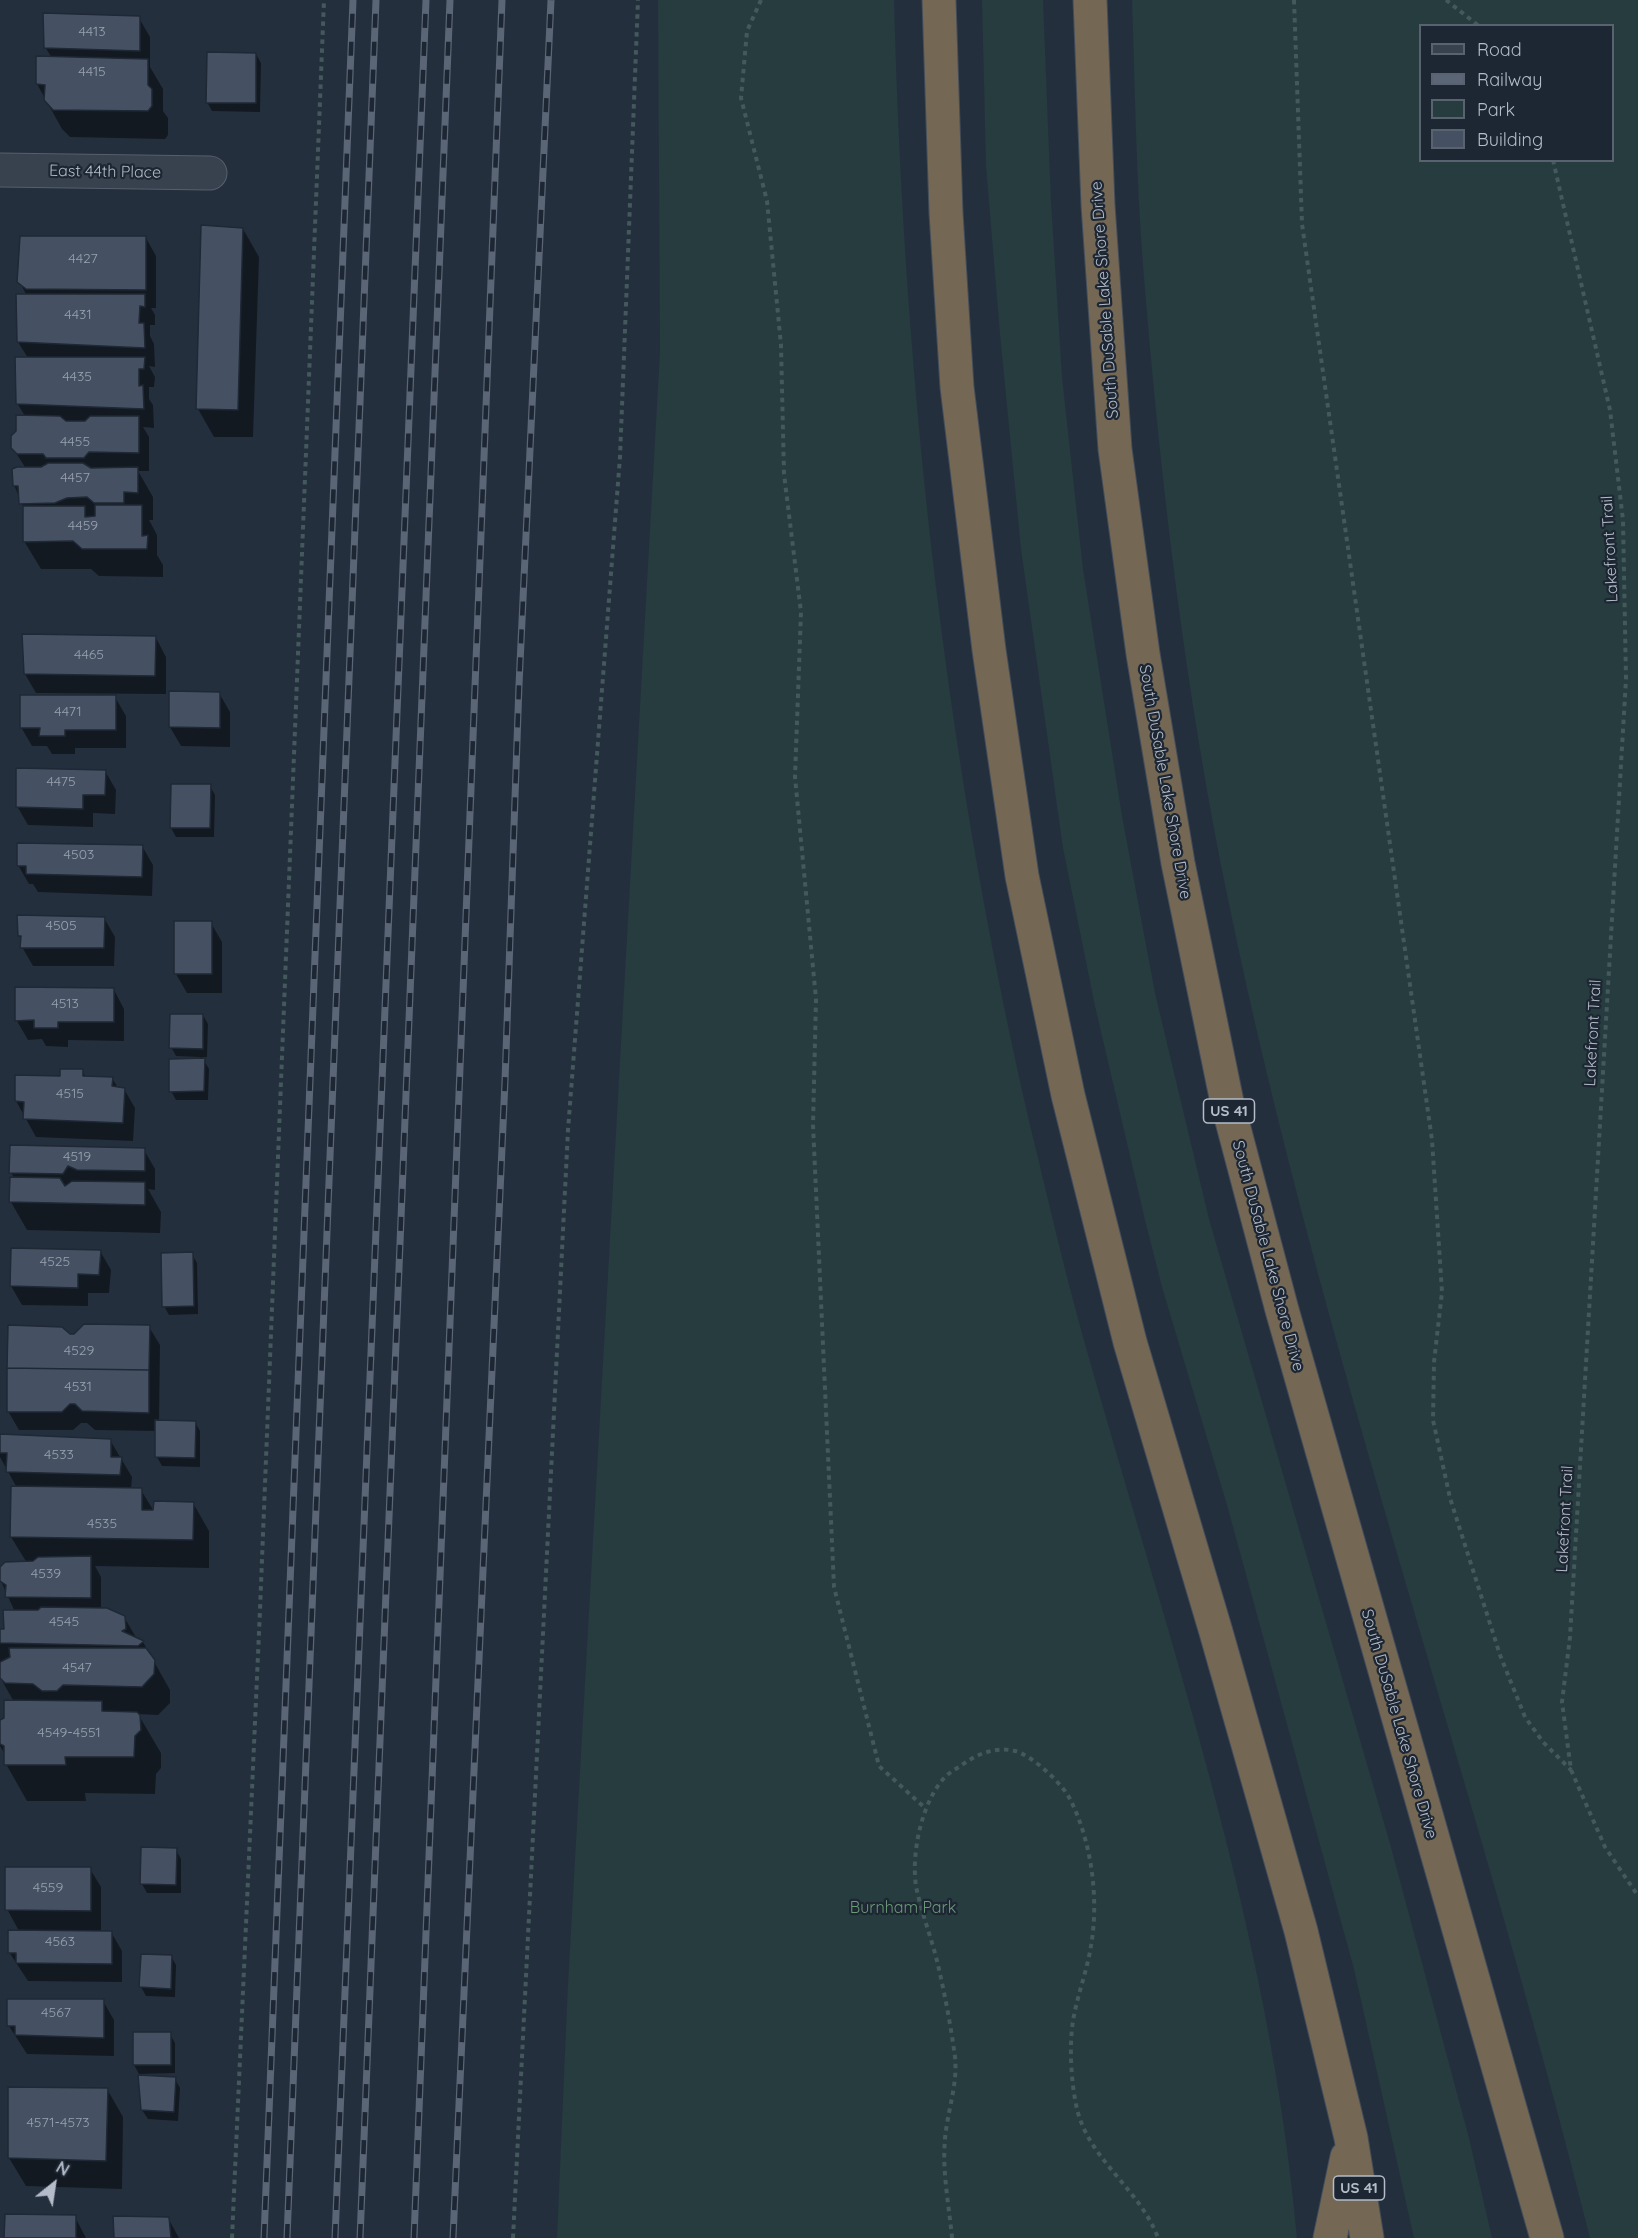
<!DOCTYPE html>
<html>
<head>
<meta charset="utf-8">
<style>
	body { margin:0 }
	#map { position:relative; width:1638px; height:2238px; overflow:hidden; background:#242f3e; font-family:Quicksand,sans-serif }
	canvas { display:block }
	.legend { position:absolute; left:1419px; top:24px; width:195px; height:138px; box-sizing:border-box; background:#1d2633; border:2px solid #59626f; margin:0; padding:8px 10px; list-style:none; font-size:18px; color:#b4bcc9 }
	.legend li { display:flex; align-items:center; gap:12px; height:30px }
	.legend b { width:30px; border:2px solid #59626f }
	.north { position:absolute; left:24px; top:2154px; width:60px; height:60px; -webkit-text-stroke:4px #1d2633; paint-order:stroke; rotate:30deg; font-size:16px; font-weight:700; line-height:24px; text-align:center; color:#b4bcc9 }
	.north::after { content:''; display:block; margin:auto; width:21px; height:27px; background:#b4bcc9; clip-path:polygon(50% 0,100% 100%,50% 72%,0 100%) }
</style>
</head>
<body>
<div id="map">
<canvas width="1638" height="2238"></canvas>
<ul class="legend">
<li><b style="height:8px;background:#38414e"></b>Road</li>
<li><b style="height:8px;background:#5a6575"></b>Railway</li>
<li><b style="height:16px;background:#263c3f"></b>Park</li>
<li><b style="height:16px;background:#455162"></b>Building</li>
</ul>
<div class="north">N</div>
</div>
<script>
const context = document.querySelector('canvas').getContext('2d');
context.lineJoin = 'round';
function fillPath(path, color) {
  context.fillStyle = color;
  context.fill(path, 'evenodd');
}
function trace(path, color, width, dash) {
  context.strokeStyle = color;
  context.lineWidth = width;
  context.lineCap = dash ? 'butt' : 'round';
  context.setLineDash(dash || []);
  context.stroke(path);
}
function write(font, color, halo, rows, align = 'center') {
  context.font = font + ' Quicksand,sans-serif';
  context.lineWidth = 4.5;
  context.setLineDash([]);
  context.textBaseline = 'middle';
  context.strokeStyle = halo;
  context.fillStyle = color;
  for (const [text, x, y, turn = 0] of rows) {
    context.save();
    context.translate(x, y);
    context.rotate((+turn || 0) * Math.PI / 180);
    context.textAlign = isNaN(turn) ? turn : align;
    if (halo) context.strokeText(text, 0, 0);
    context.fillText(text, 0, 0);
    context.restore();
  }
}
const green = new Path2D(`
	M658 0H894C904 389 947 779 1038 1158 1054 1225 1070 1292 1089 1358 1171 1648 1271 1936 1297 2238H557L568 1984 660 352Z
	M982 0H1043L1051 202 1062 377 1083 569 1122 816 1155 993 1209 1219 1389 1840 1469 2138 1492 2238H1414L1354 1969 1227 1505 1162 1287 1145 1220 1095 1006 1063 848 1021 549 1000 334 986 166Z
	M1132 0H1638V2238H1590C1479 1791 1322 1355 1229 904 1185 693 1160 479 1143 265 1136 177 1135 88 1132 0ZM1420 26H1612V160H1420Z`);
const shadow = new Path2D(`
	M139 18 150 37V67L163 89V111L168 118V135L165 139 70 137 62 129 37 84 52 58 45 47Z
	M256 54 261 63 260 112 212 111 207 102Z
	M243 229 259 257 253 437H214L198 409Z
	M146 238 156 256V308H151L155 315V325H150V336L154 344 155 367 149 366 155 377 154 387H149V399L153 405 154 428 143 427 149 437V471H138L153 497V520H149L157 535V555L163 565V577L99 576 91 569H41L24 541 25 511 14 485 27 470 12 447 25 416 17 403 28 358 18 342 27 296 19 281Z
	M156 638 166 657V694L36 693 25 674Z
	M171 692 219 693 230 712V747L181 746 170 727Z
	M115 697 126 716V748H75V754H52L47 746H32L21 727Z
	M105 771 116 790 115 814 93 813V827L28 825 17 806Z
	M210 786 215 795 214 837H176L171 828Z
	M142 846 153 865 152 896 38 892 33 884H29L18 865Z
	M104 918 115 937 114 966H33L22 947V941L19 936Z
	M211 923 222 942V993H187L176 974Z
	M114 990 124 1009V1041L68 1040V1047L46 1046 42 1039 28 1040 17 1021Z
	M203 1015 208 1024 207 1057H202L209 1069 208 1100H176L171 1091 200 1060V1057L176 1056 171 1047Z
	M82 1071 86 1077 112 1078 118 1088 124 1089 135 1108 133 1141 36 1137 16 1101Z
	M144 1150 155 1169V1190L148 1189 161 1212 160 1233 27 1230 11 1202 14 1178 11 1172Z
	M100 1251 111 1270 109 1293H88V1306L22 1305 11 1286Z
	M192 1254 197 1263 198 1314 169 1315 164 1306Z
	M149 1327 160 1345 159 1422H195L200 1431V1467L162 1466 157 1457V1431L95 1430 87 1423H81L73 1430H19L8 1411 69 1335Z
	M0 1436 110 1440 132 1477 131 1490H141L155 1513 193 1503 209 1531V1568L95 1566 101 1577V1610L124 1617 137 1639 143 1642 170 1690V1703L158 1715 138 1714 161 1753V1768L156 1774 155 1794 85 1793 86 1801H27L6 1764V1756L0 1746V1722L5 1719 14 1702 0 1677V1630H5L15 1612 0 1579 27 1563 11 1537 17 1488 0 1457Z
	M176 1850 181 1859V1893H147L142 1884Z
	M90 1869 101 1887V1932H111L122 1951V1982L28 1981 9 1952 19 1931 7 1909Z
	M171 1956 176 1965 175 1997 146 1996 141 1987Z
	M103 2001 114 2020V2056L27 2054 9 2026Z
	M170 2034 175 2043V2073L139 2074 134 2065Z
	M175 2079 180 2088 178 2121 148 2119 142 2110Z
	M107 2089 123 2117 122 2189 26 2186 9 2158Z
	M75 2217 86 2238H5Z
	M168 2218 179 2238H115Z`);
const building = new Path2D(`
	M43 13 140 16V51L44 48Z
	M207 52 256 53V103H206Z
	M36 56 148 59V85L152 89V106L148 111 53 110 44 100 45 85 36 84Z
	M201 225 243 228 238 410 196 409Z
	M20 236H146V290L26 289 17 282Z
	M16 294H145V307L140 306 139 323H144L145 348 17 342Z
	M15 357H145L144 369H139V386L143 385 144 409 16 404Z
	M16 415 60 416 66 421H85L90 416H139V453L89 452 84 458H46L43 454H17L11 448V436L16 431Z
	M48 463H83L91 468 138 467V493L124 492V503H94L87 497 67 498 55 503 19 504 18 486H13L12 469 17 467H41Z
	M95 505H142V536L148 535 147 549H82L73 541 23 542V506H85V517L95 516Z
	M22 634 156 636 155 676 24 674Z
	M169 691 220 692V728L169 727Z
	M20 695H116V730H65V736H39L40 728H20Z
	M16 768 106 770 105 795H83V809L16 807Z
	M171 784H211L210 828H170Z
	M17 843 143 845 142 877 26 874V866H17Z
	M17 915 105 917 104 948H20L21 936H18Z
	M174 921H212V974H174Z
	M15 987 114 988V1022H58V1028H34V1020L15 1021Z
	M170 1014H203V1049L169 1048Z
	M205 1058 204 1091 169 1092V1059Z
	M60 1069H83V1076L113 1077 112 1086 125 1088 123 1123 23 1119 24 1102 15 1101V1075L60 1076Z
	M10 1145 145 1148V1171L77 1170 68 1166 63 1174 9 1173Z
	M10 1177 60 1178 65 1186 72 1181 145 1182V1205L9 1202Z
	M11 1248 101 1250 99 1275 78 1274V1288L10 1286Z
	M193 1252 194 1306 162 1307 161 1253Z
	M84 1324 150 1325 149 1370 7 1368 8 1325 62 1327 70 1334H74Z
	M7 1368 149 1370V1413L82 1411 75 1404H70L62 1412H7Z
	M155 1420 196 1421 195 1458 155 1457Z
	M0 1434 111 1439V1457H122L120 1475 6 1472 7 1453H0Z
	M11 1486 142 1488V1510H153L154 1501 194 1502 193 1540 10 1537Z
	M91 1556V1598L5 1597 6 1585 0 1581V1567L5 1562 33 1561 38 1557Z
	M41 1607 107 1608 125 1616 126 1629 122 1631 144 1641 138 1646 0 1643V1629H4L3 1610H38Z
	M9 1648H146L155 1660 154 1674 142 1687 63 1685 57 1691H42L33 1684 5 1683 0 1678V1662L10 1657Z
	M4 1700 102 1701V1711L137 1712 140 1715 141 1730 135 1736 134 1757H65L66 1765H4V1746L0 1744V1720L4 1718Z
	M141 1847 177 1848 176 1885 140 1884Z
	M5 1867H91V1911L5 1910Z
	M8 1930 112 1931V1964L16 1963V1953H8Z
	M141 1954 172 1955 171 1989 139 1987Z
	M7 1999H104V2038L15 2035V2026H7Z
	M133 2032H171V2065H133Z
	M138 2075 176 2077 174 2112 141 2110Z
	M8 2087 108 2088 106 2161 8 2158Z
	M5 2214 76 2215V2238H4Z
	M113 2216 169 2217 171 2238H114Z`);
const path = new Path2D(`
	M761 0 747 31 741 98 767 201 781 345 784 474 801 612 795 777 816 999 813 1125 834 1587 879 1766 925 1808
	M1294 0 1302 224 1432 1140 1442 1292 1434 1362 1433 1420 1450 1498 1500 1655 1525 1717 1543 1742 1571 1770
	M1446 0 1479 26
	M1553 160 1610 410 1623 520 1626 679 1570 1637 1562 1702 1571 1770 1605 1847 1638 1896
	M232 2238 260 1610 324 0
	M513 2238 568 1130 620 457 638 0
	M952 2238C949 2205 942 2172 945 2139 947 2113 958 2084 955 2057 951 2027 945 1995 938 1965 932 1939 921 1912 916 1886 911 1853 922 1801 945 1777 949 1773 954 1770 959 1767 975 1755 994 1746 1015 1751 1032 1755 1064 1785 1071 1801 1092 1844 1099 1899 1091 1946 1087 1971 1077 1996 1073 2021 1069 2047 1071 2083 1077 2109 1089 2160 1140 2189 1158 2238`);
const minor = new Path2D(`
	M0 170 210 173`);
const motorway = new Path2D(`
	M939 0 946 213 957 387 989 650 1022 876 1068 1095 1130 1342 1216 1632 1301 1931 1351 2138 1367 2238
	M1090 0 1098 205 1115 449 1143 654 1178 863 1227 1102 1282 1310 1547 2238
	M1330 2238 1347 2157`);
const rail = new Path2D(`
	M264 2238 353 0
	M287 2238 376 0
	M335 2238 426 0
	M360 2238 450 0
	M414 2238 502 0
	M453 2238 505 1081 519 685 551 0`);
const numberNames = [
	["4413",92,32],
	["4415",92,72],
	["4427",83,259],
	["4431",78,315],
	["4435",77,377],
	["4455",75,442],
	["4457",75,478],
	["4459",83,526],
	["4465",89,655],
	["4471",68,712],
	["4475",61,782],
	["4503",79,855],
	["4505",61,926],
	["4513",65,1004],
	["4515",70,1094],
	["4519",77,1157],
	["4525",55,1262],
	["4529",79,1351],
	["4531",78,1387],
	["4533",59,1455],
	["4535",102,1524],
	["4539",46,1574],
	["4545",64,1622],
	["4547",77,1668],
	["4549-4551",69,1733],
	["4559",48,1888],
	["4563",60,1942],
	["4567",56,2013],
	["4571-4573",58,2123]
];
const shields = [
	[1229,1111,51],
	[1359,2188,51]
];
const shieldNames = [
	["US 41",1229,1111],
	["US 41",1359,2188]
];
const streetNames = [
	["East 44th Place",105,172,1],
	["South DuSable Lake Shore Drive",1105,300,-94],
	["Lakefront Trail",1610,549,-93],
	["South DuSable Lake Shore Drive",1165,782,80],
	["Lakefront Trail",1593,1033,-87],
	["South DuSable Lake Shore Drive",1268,1256,75],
	["Lakefront Trail",1565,1519,-87],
	["South DuSable Lake Shore Drive",1399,1724,74]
];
const parkNames = [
	["Burnham Park",903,1908]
];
fillPath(green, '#263c3f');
fillPath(shadow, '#0007');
fillPath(building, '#455162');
trace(building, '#1f2835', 1.5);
trace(minor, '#565f6c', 35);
trace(motorway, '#434c59', 35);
trace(path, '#44595c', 4, [4.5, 4.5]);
trace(minor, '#38414e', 33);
trace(motorway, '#746855', 33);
trace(rail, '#5a6575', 7);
trace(rail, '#1d2633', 4.5, [14]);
write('14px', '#98a1af', null, numberNames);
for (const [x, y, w] of shields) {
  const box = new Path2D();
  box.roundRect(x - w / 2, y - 12, w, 24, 4.5);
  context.fillStyle = '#1d2633';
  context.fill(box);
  trace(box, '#b4bcc9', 1.5);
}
write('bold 15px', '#b4bcc9', null, shieldNames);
write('16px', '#b4bcc9', '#1d2633', streetNames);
write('16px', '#6b9a76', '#1d2633', parkNames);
</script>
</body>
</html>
